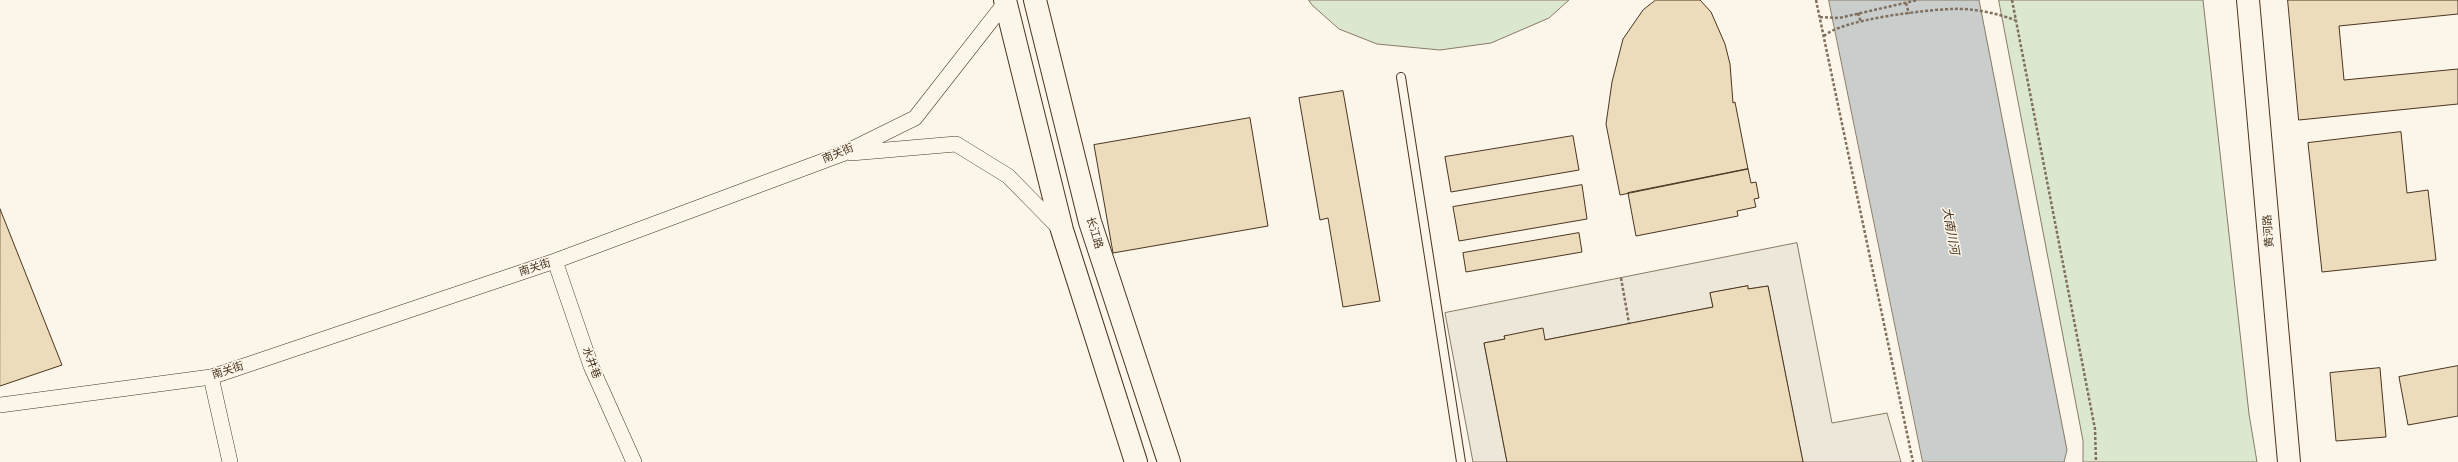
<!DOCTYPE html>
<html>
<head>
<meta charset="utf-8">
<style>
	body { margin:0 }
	canvas { display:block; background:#fbf6e9 }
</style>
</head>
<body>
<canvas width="2458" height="462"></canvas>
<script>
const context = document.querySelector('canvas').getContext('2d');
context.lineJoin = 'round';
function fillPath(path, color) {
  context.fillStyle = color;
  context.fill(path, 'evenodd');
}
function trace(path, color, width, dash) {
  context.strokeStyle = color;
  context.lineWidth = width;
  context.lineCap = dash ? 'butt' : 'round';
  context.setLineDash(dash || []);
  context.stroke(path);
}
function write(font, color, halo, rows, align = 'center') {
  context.font = font + ' Signika,"Noto Sans SC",sans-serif';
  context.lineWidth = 3;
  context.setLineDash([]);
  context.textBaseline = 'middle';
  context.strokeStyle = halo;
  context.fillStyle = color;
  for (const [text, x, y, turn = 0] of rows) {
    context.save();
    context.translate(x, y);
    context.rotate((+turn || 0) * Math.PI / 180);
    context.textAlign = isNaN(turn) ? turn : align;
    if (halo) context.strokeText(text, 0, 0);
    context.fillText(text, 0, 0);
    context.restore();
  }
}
const green = new Path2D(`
	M1309 0H1569L1549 18 1491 43 1440 50 1377 44 1339 29 1312 5Z
	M1999 0H2203L2249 414 2257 462H2083V441Z`);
const parking = new Path2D(`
	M1797 243 1832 423 1887 413 1901 462H1803L1768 286 1748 289 1747 286 1710 293 1713 307 1545 340 1504 336 1505 339 1484 343 1507 462H1473L1445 313Z`);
const water = new Path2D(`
	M1829 0H1979L2067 450 2064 462H1923Z`);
const building = new Path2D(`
	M1656 0H1700L1711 12 1725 44 1730 64 1733 103 1735 102 1748 169 1620 195 1606 124 1612 82 1623 39 1643 10Z
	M2288 0H2458V14L2339 26 2344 80 2458 69V104L2299 120Z
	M1343 91 1380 301 1343 307 1328 218 1320 220 1299 98Z
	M1250 118 1268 226 1113 253 1094 145Z
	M2401 132 2407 193 2428 190 2436 260 2322 272 2308 143Z
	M1573 136 1579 170 1451 192 1445 157Z
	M1748 169 1751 183 1756 182 1759 198 1754 199 1756 207 1737 211 1738 216 1636 236 1628 193Z
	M1582 185 1587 219 1459 241 1453 207Z
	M0 209 62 365 0 386Z
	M1579 233 1582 252 1466 272 1463 253Z
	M1748 286V289L1768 286 1803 462H1507L1484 343 1505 339 1504 336 1543 328 1545 340 1713 307 1710 293Z
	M2458 366V416L2408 425 2399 377Z
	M2380 368 2386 437 2336 441 2330 373Z`);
const path = new Path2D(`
	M1816 0 1913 462
	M2012 0 2095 429 2096 462
	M1906 3 1909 14
	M1858 13 1861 22
	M1820 17 1839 18 1918 0
	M1824 36C1843 19 1925 10 1952 9 1972 8 1996 13 2015 20
	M1621 278 1629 323`);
const lane = new Path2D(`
	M1401 77 1461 462`);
const street = new Path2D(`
	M851 153 956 144 1008 176 1061 230
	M555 261 591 366 634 462
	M211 377 230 462
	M0 405 211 377 555 261 842 154 915 118 1005 3`);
const secondary = new Path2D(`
	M1005 0 1062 230 1136 462
	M1035 0 1090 222 1169 462
	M2248 0 2289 462`);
const streetNames = [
	["南关街",838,154,-23],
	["黄河路",2269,231,-95],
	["长江路",1094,233,73],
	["南关街",535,268,-18],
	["水井巷",591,363,69],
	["南关街",228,371,-18]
];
const waterNames = [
	["大南川河",1950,231,80]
];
fillPath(green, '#dce7d0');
trace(green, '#887966', 1);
fillPath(parking, '#ede7d9');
trace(parking, '#887966', 1);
fillPath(water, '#c9cecd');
trace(water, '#887966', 1);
fillPath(building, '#ecdcbc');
trace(building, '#4a3520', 1);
trace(lane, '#4a3520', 10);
trace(street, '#4a3520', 16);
trace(secondary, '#4a3520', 24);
trace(path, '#7f6f5c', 2.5, [3, 2]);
trace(lane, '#fbf6e9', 8);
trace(street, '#fbf6e9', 15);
trace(secondary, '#fbf6e9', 22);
write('11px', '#4a3520', '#fbf6e9', streetNames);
write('italic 12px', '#4a3520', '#fbf6e9', waterNames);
</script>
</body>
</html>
